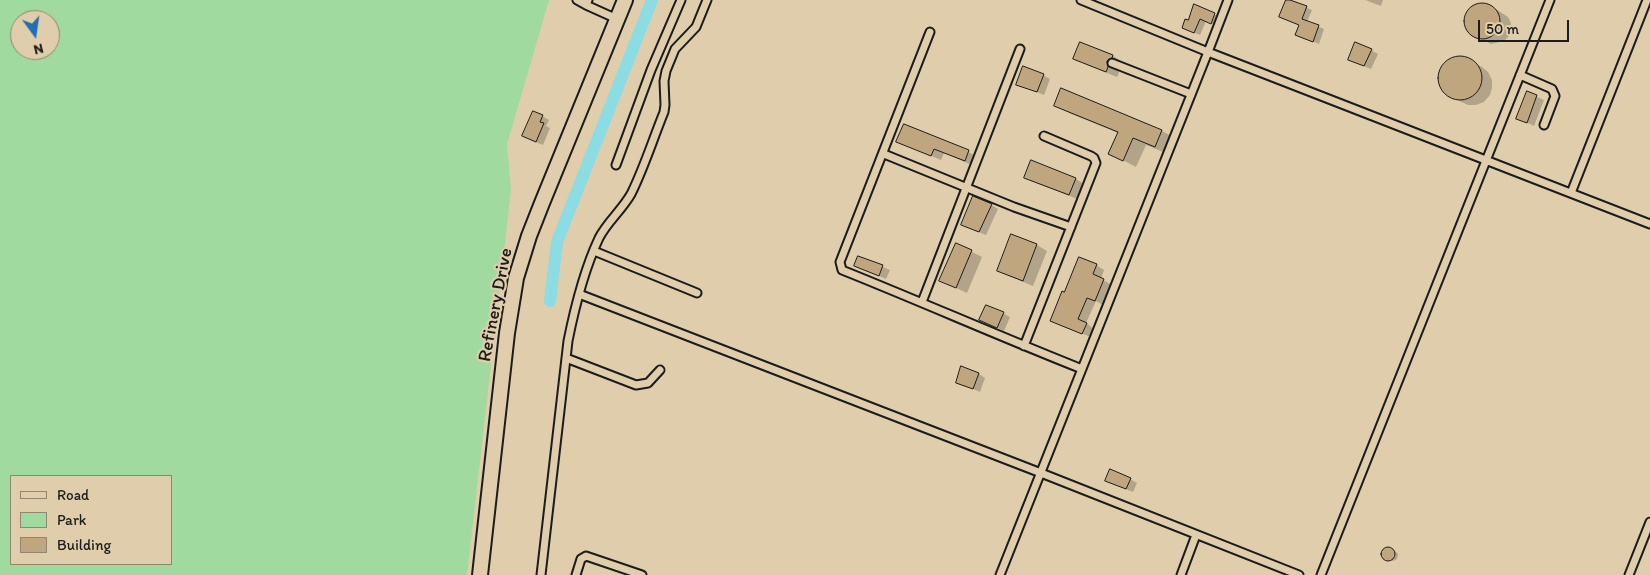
<!DOCTYPE html>
<html>
<head>
<meta charset="utf-8">
<style>
	body { margin:0 }
	#map { position:relative; width:1650px; height:575px; overflow:hidden; background:#dfcdab; font-family:Itim,sans-serif }
	canvas { display:block }
	.legend { position:absolute; left:10px; top:475px; width:162px; height:90px; box-sizing:border-box; background:#dfcdab; border:1px solid #918672; margin:0; padding:6px 9px; list-style:none; font-size:15px; color:#1c1c1c }
	.legend li { display:flex; align-items:center; gap:10px; height:25px }
	.legend b { width:25px; border:1px solid #918672 }
	.north { position:absolute; left:10px; top:10px; width:50px; height:50px; box-sizing:border-box; background:#dfcdab; border:1px solid #918672; border-radius:50%; rotate:166deg; font-size:14px; font-weight:700; line-height:20px; text-align:center; color:#1c1c1c }
	.north::after { content:''; display:block; margin:auto; width:18px; height:22px; background:#1f6fb2; clip-path:polygon(50% 0,100% 100%,50% 72%,0 100%) }
	.scale { position:absolute; left:1478px; top:20px; width:91px; height:22px; box-sizing:border-box; border:2px solid #1c1c1c; border-top:0; padding-left:6px; font-size:15px; line-height:18px; white-space:nowrap; color:#1c1c1c; -webkit-text-stroke:4px #dfcdab; paint-order:stroke }
</style>
</head>
<body>
<div id="map">
<canvas width="1650" height="575"></canvas>
<ul class="legend">
<li><b style="height:6px;background:#dfcdab"></b>Road</li>
<li><b style="height:14px;background:#a0da9f"></b>Park</li>
<li><b style="height:14px;background:#c0a67e"></b>Building</li>
</ul>
<div class="north">N</div>
<div class="scale">50 m</div>
</div>
<script>
const context = document.querySelector('canvas').getContext('2d');
context.lineJoin = 'round';
function fillPath(path, color) {
  context.fillStyle = color;
  context.fill(path, 'evenodd');
}
function trace(path, color, width, dash) {
  context.strokeStyle = color;
  context.lineWidth = width;
  context.lineCap = dash ? 'butt' : 'round';
  context.setLineDash(dash || []);
  context.stroke(path);
}
function write(font, color, halo, rows, align = 'center') {
  context.font = font + ' Itim,sans-serif';
  context.lineWidth = 4.5;
  context.setLineDash([]);
  context.textBaseline = 'middle';
  context.strokeStyle = halo;
  context.fillStyle = color;
  for (const [text, x, y, turn = 0] of rows) {
    context.save();
    context.translate(x, y);
    context.rotate((+turn || 0) * Math.PI / 180);
    context.textAlign = isNaN(turn) ? turn : align;
    if (halo) context.strokeText(text, 0, 0);
    context.fillText(text, 0, 0);
    context.restore();
  }
}
const green = new Path2D(`
	M0 0H549L507 144 511 190 467 575H0ZM20 20H50V50H20ZM11 476H171V564H11Z`);
const shadow = new Path2D(`
	M1287 0 1312 10 1307 22 1324 29 1319 44 1302 37 1300 25Z
	M1365 0H1383L1381 6Z
	M1478 4H1485L1491 6 1508 17 1511 23V30L1509 36 1504 41 1491 44 1474 35 1468 31 1466 25 1465 18 1468 12 1472 7Z
	M1195 6 1220 17 1216 26 1206 21 1200 35 1183 28 1188 21Z
	M1081 43 1113 56 1123 62 1117 67 1119 73 1117 77 1085 64 1074 58Z
	M1371 50 1378 54 1371 69 1356 63Z
	M1463 57 1482 67 1488 72 1492 80V88L1490 95 1484 102 1476 105H1468L1449 96 1443 90 1439 83V75L1442 67 1447 61 1455 58Z
	M1043 75 1050 79 1044 95 1018 84Z
	M1062 90 1162 131 1175 138 1168 154 1146 145 1136 167 1109 153 1118 133 1069 113 1056 105Z
	M1528 93 1544 100 1534 126 1518 118Z
	M542 116 549 120 546 126 550 128 543 145 531 140Z
	M904 126 968 152 978 157 974 166 944 153 941 160 908 146Z
	M1025 177 1076 179 1086 185 1080 200 1036 183Z
	M991 205 998 209 986 235 969 228Z
	M956 244 982 257 967 293 941 281Z
	M1037 245 1047 251 1033 286 1009 276 998 270Z
	M859 257 890 270 886 279 856 266Z
	M1096 265 1104 270 1101 279 1112 285 1103 305 1096 301 1086 323 1094 329 1091 337 1059 325Z
	M1003 313 1010 317 1004 331 988 323Z
	M979 374 985 378 980 392 957 382Z
	M1130 479 1137 483 1133 492 1113 484Z
	M1387 548 1395 551 1398 554 1397 559 1393 561 1385 559 1382 555 1383 551Z`);
const canal = new Path2D(`
	M550 301 557 242 652 0`);
const building = new Path2D(`
	M1286 0H1290L1307 6 1302 19 1319 25 1313 42 1295 35 1299 25 1279 17Z
	M1464 21a18 18 0 1 1 36 0a18 18 0 1 1-36 0Z
	M1194 4 1215 13 1211 24 1200 19 1194 33 1182 28 1185 19 1188 20Z
	M1080 42 1113 55 1112 58 1107 61 1108 67 1106 72 1073 59Z
	M1355 42 1372 49 1364 66 1348 60Z
	M1438 78a22 22 0 1 1 44 0a22 22 0 1 1-44 0Z
	M1023 66 1044 74 1037 92 1016 85Z
	M1061 88 1162 130 1155 147 1133 138 1123 161 1108 154 1118 132 1054 106Z
	M1527 91 1537 95 1527 123 1516 119Z
	M533 111 543 115 540 122 544 123 536 142 522 136Z
	M904 124 969 150 965 161 934 149 931 156 896 142Z
	M1031 160 1076 178 1069 195 1024 178Z
	M973 196 992 204 979 232 961 225Z
	M1011 234 1037 244 1023 281 997 271Z
	M956 243 972 250 956 288 939 281Z
	M858 256 883 265 879 276 854 266Z
	M1079 257 1097 264 1093 274 1104 279 1095 301 1087 298 1078 319 1087 323 1082 334 1050 321 1062 291 1064 292Z
	M986 305 1004 312 997 328 979 320Z
	M961 366 979 373 973 389 956 383Z
	M1110 469 1131 478 1126 489 1105 481Z
	M1381 554a7 7 0 1 1 14 0a7 7 0 1 1-14 0Z`);
const lane = new Path2D(`
	M577 0 586 5 588 0
	M1081 0 1208 52 1228 0
	M586 5 617 19
	M930 32 840 262 842 270C922 302 1001 337 1082 369
	M1112 63 1191 94
	M1520 75 1552 89 1555 96 1544 125
	M884 154 1014 207 1071 227
	M616 165 651 70 681 0
	M1571 193 1647 0
	M594 251 697 293
	M579 294 1041 473 1299 575
	M922 302 1020 49
	M1024 346 1096 163 1094 158 1091 156 1044 136
	M566 358 636 385 648 383 660 370
	M541 575 568 341C575 306 584 270 599 238 607 222 622 210 631 194 644 168 653 139 664 112L665 105 664 81 666 71 675 49 696 27 707 0
	M576 575 581 559 586 556 642 575
	M1000 575 1208 52 1650 224
	M1181 575 1196 535
	M1321 575 1550 0
	M1629 575 1650 522`);
const street = new Path2D(`
	M480 575 507 333 516 278 529 236 542 203 625 0`);
const streetNames = [
	["Refinery Drive",496,305,-79]
];
fillPath(green, '#a0da9f');
fillPath(shadow, '#0003');
trace(canal, '#8bdde3', 12);
fillPath(building, '#c0a67e');
trace(building, '#1c1c1c', 1);
trace(lane, '#1c1c1c', 11);
trace(street, '#1c1c1c', 18);
trace(lane, '#dfcdab', 7);
trace(street, '#dfcdab', 14);
write('19px', '#1c1c1c', '#dfcdab', streetNames);
</script>
</body>
</html>
